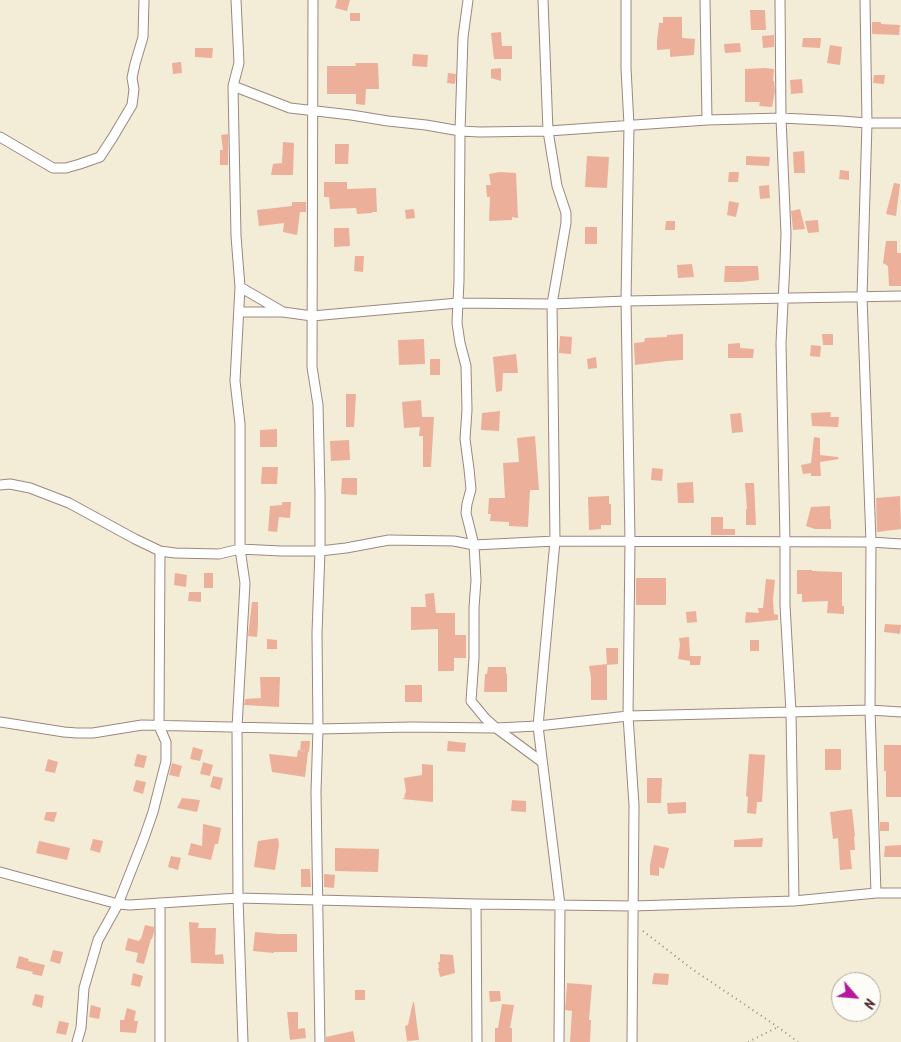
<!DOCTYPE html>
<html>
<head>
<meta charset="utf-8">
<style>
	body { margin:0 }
	#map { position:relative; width:901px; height:1042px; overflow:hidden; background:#f3edd7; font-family:Kalam,sans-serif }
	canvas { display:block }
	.north { position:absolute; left:831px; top:972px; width:50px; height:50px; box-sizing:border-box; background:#fdfcf7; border:1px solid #b5a4a5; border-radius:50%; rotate:117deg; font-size:14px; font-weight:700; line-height:20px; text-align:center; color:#4a1f2b }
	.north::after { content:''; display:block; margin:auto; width:18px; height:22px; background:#b5179e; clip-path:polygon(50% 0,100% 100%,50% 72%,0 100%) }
</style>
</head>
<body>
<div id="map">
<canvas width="901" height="1042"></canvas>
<div class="north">N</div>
</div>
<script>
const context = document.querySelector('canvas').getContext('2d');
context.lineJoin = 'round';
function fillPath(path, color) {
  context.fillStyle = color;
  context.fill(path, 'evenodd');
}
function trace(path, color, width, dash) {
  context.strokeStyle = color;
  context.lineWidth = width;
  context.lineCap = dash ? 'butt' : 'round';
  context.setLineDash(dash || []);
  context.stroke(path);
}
const building = new Path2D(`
	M337 0H350L347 11 335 8Z
	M750 10H765L766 30H751Z
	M350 13H360V21H350Z
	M663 17H682V38L695 39 694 55 670 57V49L657 50V41L659 23H663Z
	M872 22H881V24L900 25 899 35 872 34Z
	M501 32 502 46H512V59H494L491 33Z
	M774 35V47L763 48 762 36Z
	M803 38H821L820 48 802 47Z
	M740 43 741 52 725 53 724 44Z
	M830 45 842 47 840 65 827 63Z
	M195 48H213L212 58 195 57Z
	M413 54 428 55 427 67 412 66Z
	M181 62 182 73 173 74 172 63Z
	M355 63H378L379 89H366L365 105 356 104V94H327V66H356Z
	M501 68V81L491 78V69Z
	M765 68 774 69 773 81H774L775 91 772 107 759 106 760 102H745V69Z
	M448 73 456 74 455 84 447 83Z
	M874 75H885L884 84 873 83Z
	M802 79 803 93 791 94 790 80Z
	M228 134V165H220V150H223L221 135Z
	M283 142 294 143 293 175H271L273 164 282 163Z
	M335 144H349L348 164H335Z
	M804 151 805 173H794L793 152Z
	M587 156 609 157 607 188 585 187Z
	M746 156 770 157 769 166 746 165Z
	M840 170 849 171V180L839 179Z
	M500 172 516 173 518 218 512 217V220L489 221 490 197H487L486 185H491L489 174Z
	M729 172H739L738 182H728Z
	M324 182H347V189L376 188 377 212H372V213L357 214 356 208 330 209 329 197H324Z
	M894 183 900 184 896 216 886 214Z
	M769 185 770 198 760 199 759 186Z
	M729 201 739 203 736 217 727 215Z
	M292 202H306V212H300L297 235 283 232 284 223 259 226 257 210 292 206Z
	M414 209 415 218 406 219 405 210Z
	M800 209 805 229 793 230 791 211Z
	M818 220 819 232 808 233 805 221Z
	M666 221H675V230H665Z
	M585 227H597V244H585Z
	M334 228H349L350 246 334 247Z
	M886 241H897V253H901V286H889L888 266 883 263Z
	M355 256H364L363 272 354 271Z
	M692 264 694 277 678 278 677 265Z
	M725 266H758L759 280 741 282H724Z
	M683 334V360L667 361 635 365 634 343 644 342 645 338 667 337V335Z
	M822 334H833V345H823Z
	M560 336 572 337 571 354 559 353Z
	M424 339 425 364 399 365 398 340Z
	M740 343V348L754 349 753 358H728V344Z
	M811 345 821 346 820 357 810 356Z
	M516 354 518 373H503L502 391 496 392 493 357Z
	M596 357 597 368 588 369 587 359Z
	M430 359H440V375H430Z
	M346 394H356L354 427H346Z
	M421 400 422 417H434L431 467H423V436H419L420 427 404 428 402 402Z
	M500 411 499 431 481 430 482 413Z
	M831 412 830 417H839L838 427 812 426 811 413Z
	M741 413 743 432 732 433 730 414Z
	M277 429V447H260V430Z
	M535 436 539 490H530L528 527 509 526V522L490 521 491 514H488L489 498H505L503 463 519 462 517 438Z
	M814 437 820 438V455L838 457 839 459 820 462 821 476H811V473L803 474 801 465 811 463Z
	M349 440 350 460 331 461 330 441Z
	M262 467H278L277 484H261Z
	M652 468 663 469 662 481 651 480Z
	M342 478H357V495L341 494Z
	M693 482 694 503H678L677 483Z
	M745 483H754L756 525H746V509H747Z
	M609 496V504H611V525H601V529L589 530 588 497Z
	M900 496 901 529 877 532 876 498Z
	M282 502H291L290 518 279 517 277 532 268 531 270 506 282 505Z
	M830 506V519H831V529H815L806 526 811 507Z
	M711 517H723V529H735V535H711Z
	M797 570H812V571L842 572V606H844V614L827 613 828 601 802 602V594H797Z
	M175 573 187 575 186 587 174 585Z
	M204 573H213V588H204Z
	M636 578H666V605H636Z
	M766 579 775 580 773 600 774 614 778 615V620L745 623 746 612 759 613 758 608H763Z
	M189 592H201V602L188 601Z
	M434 593 436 613H455V635H466V658H454V671H438V629L411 630V607H426L425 594Z
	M252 602H258V625L257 637 248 636Z
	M696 611 697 622 687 623 686 612Z
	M885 624 901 625 900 634 884 632Z
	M689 637 690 656H701L700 665H690V661L678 659 680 645 679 638Z
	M267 639 277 640V649H267Z
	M750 640H759V651H750Z
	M606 648H618V664L607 665Z
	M607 664V700H591V678L589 666Z
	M488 667H506V674L507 673V692H484L485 674H487Z
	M260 677H280L279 707 244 705 245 699 261 698Z
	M405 685H422V702H405Z
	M301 741H310L309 752 300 751Z
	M448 741 466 743 465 752 447 751Z
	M884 745H901V797H886V771H884Z
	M193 747 203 750 200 761 190 759Z
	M825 749H841V770H825Z
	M298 750 308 752 305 777 272 772 269 754 297 757Z
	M137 754 147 756 144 768 134 766Z
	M749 754 765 755 762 802H757L756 814 747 813 748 797 746 796Z
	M48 759 58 762 55 773 45 771Z
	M203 762 213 765 210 776 200 774Z
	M172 763 182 766 179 777 169 775Z
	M422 764 433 765V802L402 799 406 797H404L406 791 404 778 422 775Z
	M213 776 223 778 220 790 210 787Z
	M647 778H662L661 803H647Z
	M136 780 146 782 143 794 133 791Z
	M182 798 200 800 197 812 177 808Z
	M512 800 526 801V812L511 811Z
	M686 802V813L668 814 667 803Z
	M852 809 855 836 854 837 855 850H850L852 869 840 870 838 838 833 839 830 812Z
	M46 812H57L54 822 44 820Z
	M880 822H889V831H880Z
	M203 824 221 828 218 844H215L211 860 188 855 191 843 202 846Z
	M278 838 279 845 275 870 254 867 258 841Z
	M763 838 762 847H734V840Z
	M93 839 103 841 100 853 90 850Z
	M39 841 70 848 67 860 36 853Z
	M654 845 669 848 664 869 659 867V876L650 875V865Z
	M901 845V857H884L885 846Z
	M335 848 379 849 378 872 335 871Z
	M171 856 181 858 178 870 168 867Z
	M301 869H310L311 887H301Z
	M324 874 335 875 334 888 324 887Z
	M189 922 199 923 198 928H216L215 955 223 954 224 964 191 963Z
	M145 925 154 927V932L152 939H151L144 964 136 962 138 953 125 950 128 938 139 941 140 939H141Z
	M255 932 278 934H297V952H274V953L253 951Z
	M53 950 63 952 60 964 50 961Z
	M440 954 453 955 455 973 440 977 438 968H439L438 962H440Z
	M19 956 29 959 28 961 45 965 42 976 32 974 33 972 16 968Z
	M133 973 143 976 140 987 131 985Z
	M654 973 669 974 668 985 652 984Z
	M567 983 592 985 589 1020H591L590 1042H570L572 1011 565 1010Z
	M355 990H365V1000H355Z
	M489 991H500L501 1001 490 1002Z
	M35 994 44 996 42 1008 32 1005Z
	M413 1002H414L419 1040 407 1041 405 1026 408 1025Z
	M502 1004 514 1005 510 1028H512V1042H495V1028H498Z
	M91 1005 101 1008 99 1019 89 1017Z
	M127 1008 136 1011 134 1021H138L136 1033 120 1032V1020H124Z
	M287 1012H298V1029L305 1028 306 1038 290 1040Z
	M59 1021 69 1023 66 1035 56 1033Z
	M353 1031 355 1042H326V1037Z`);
const path = new Path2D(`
	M643 931 692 969 778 1027 798 1042
	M748 1042 778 1027`);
const street = new Path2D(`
	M236 0 239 63 233 86 236 236 240 287 235 381 240 424V549L245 583 237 727 238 898 243 1042
	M313 0 312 367 318 405 320 494V551L317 633 318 729 316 792 320 1042
	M468 0 463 37 460 131 459 281 457 323 460 343 466 366 467 410 465 439 469 469 471 489 467 504 466 513 474 545 476 580 474 608V658L471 701 485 718 496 728 542 762
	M543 0 548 131 557 186 566 213V223L552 304 555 541 538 726 560 905 559 1042
	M626 0V68L629 125 626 301 630 541 628 716 634 805 632 1042
	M705 0 707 120
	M780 0 781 118 786 234 785 262 781 343 785 542V605L791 712 794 901
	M865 0 867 123 862 297 871 542 870 710 876 893
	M233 86 290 108 351 115 388 121 426 125 460 131 480 132 548 131 707 120 781 118 842 121 867 123H901
	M0 137 53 168H66L80 164 100 157 113 137 132 105 134 89 132 78 135 64 143 37 144 0
	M240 287 283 312
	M239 312H283L312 316 458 303 552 304 626 301 901 296
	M0 485 10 484 30 488 69 503 135 539 160 551 175 553 219 554 240 549 281 551H320L346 548 389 540 454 541 474 545 555 541 871 542 901 544
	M0 722 64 732 77 733H93L142 725 318 729 412 727 496 728 538 726 628 716 870 710 901 712
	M0 872 118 904 130 905 238 898 476 904 633 906 794 901 876 893H901
	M160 903V1042
	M476 904 477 1042
	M77 1042 81 1028 84 988 98 940 118 904 144 838 153 812 166 761V742L159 726 160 551`);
fillPath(building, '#ecaf9a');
trace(street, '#9e8681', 11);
trace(path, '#9e8681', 2, [1, 4]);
trace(street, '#fff', 9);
</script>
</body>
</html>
